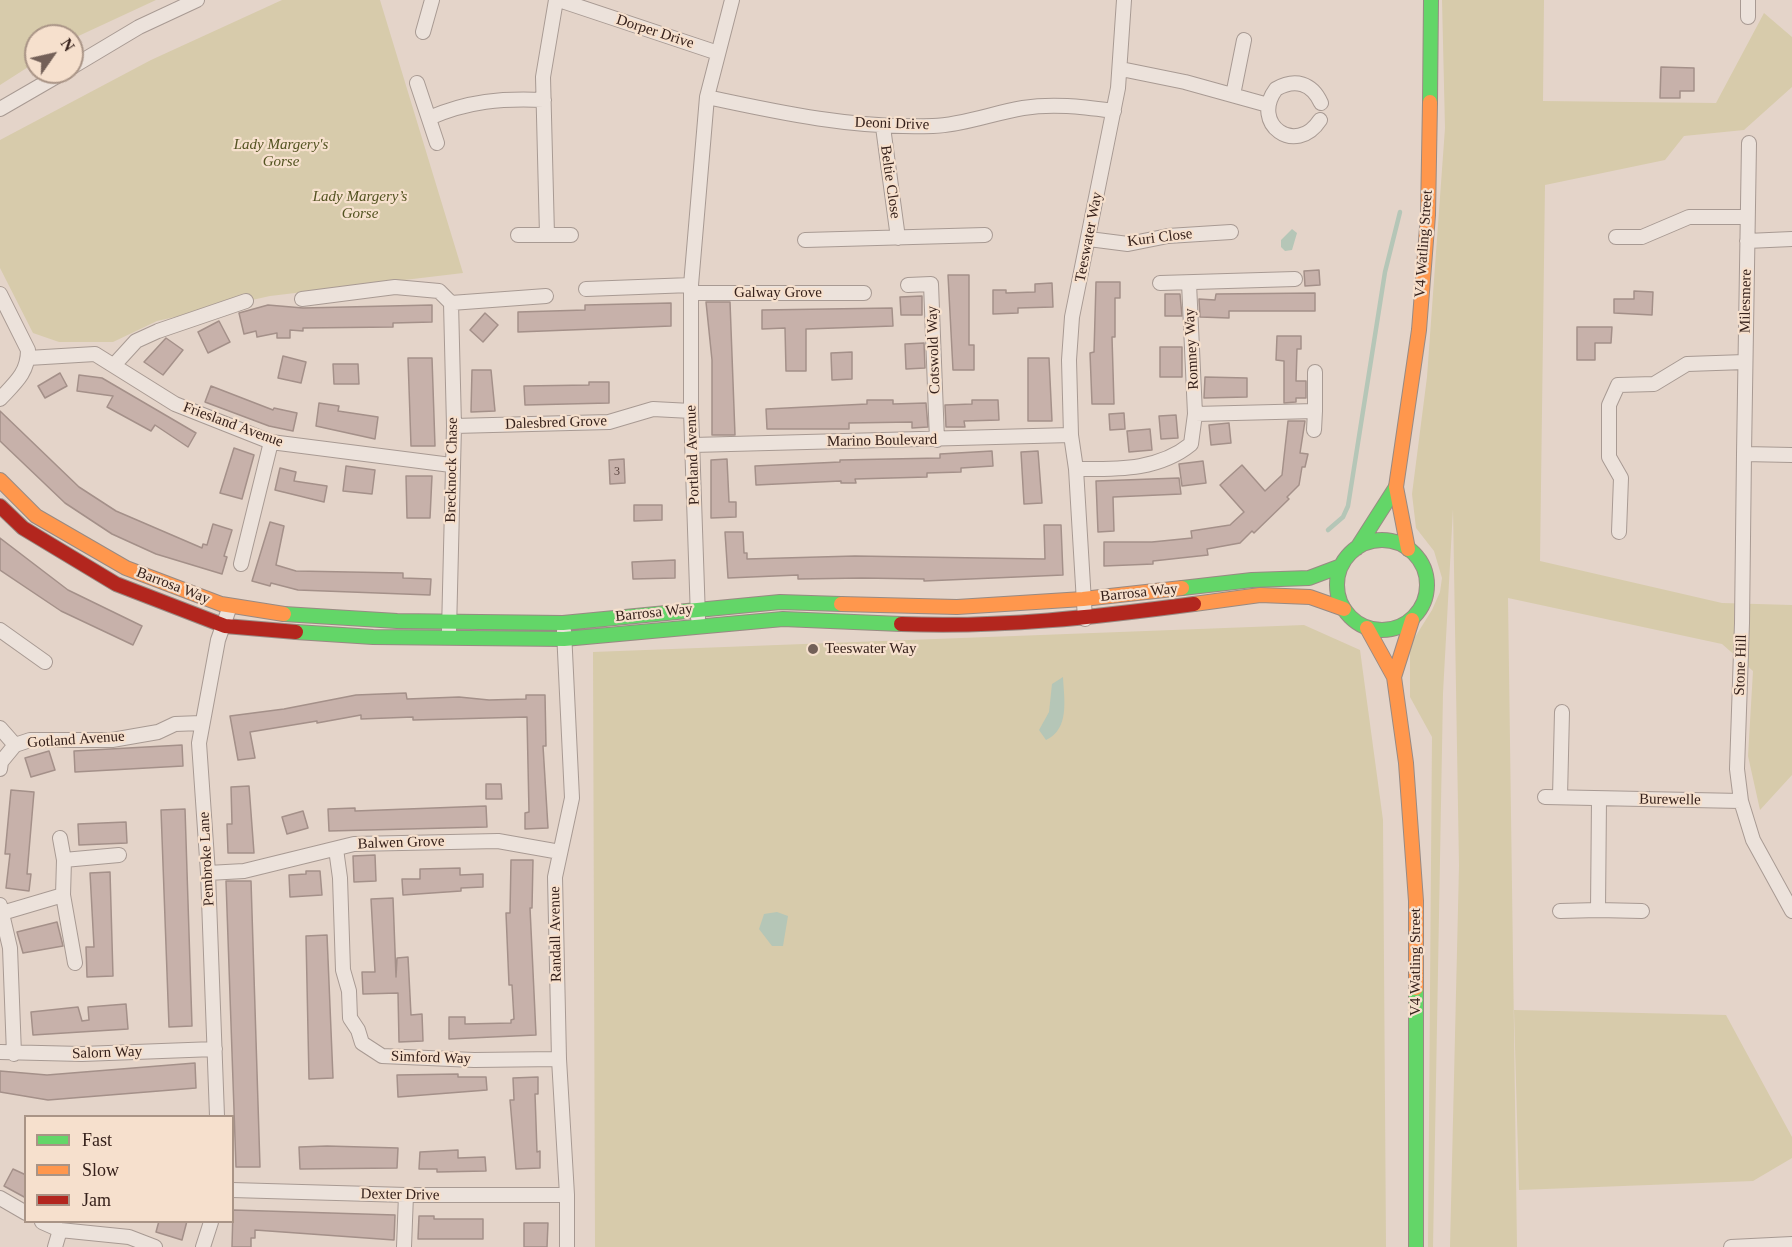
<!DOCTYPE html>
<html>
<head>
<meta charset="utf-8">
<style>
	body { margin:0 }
	#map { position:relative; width:1792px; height:1247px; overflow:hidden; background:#e4d4c9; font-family:"Times New Roman",serif }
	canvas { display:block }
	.legend { position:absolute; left:24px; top:1115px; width:210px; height:108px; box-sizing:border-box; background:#f6e0cd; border:2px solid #a99486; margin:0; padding:8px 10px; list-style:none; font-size:18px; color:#36211b }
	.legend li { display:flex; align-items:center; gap:12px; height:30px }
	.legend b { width:30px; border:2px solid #a99486 }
	.north { position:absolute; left:24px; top:24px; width:60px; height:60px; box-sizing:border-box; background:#f6e0cd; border:2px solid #a99486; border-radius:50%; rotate:56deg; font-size:16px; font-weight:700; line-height:24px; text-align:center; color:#36211b }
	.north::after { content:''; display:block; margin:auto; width:21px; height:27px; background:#736058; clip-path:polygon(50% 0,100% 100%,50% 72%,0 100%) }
</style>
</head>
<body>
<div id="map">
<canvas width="1792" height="1247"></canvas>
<ul class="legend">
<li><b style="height:8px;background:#63d668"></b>Fast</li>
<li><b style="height:8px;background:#ff974d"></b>Slow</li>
<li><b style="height:8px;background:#b3261e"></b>Jam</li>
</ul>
<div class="north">N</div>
</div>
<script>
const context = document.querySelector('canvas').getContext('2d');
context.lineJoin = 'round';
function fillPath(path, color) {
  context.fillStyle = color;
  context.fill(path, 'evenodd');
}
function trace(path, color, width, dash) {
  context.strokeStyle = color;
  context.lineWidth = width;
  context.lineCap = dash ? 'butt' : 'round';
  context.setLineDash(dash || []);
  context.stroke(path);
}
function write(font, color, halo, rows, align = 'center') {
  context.font = font + ' "Times New Roman",serif';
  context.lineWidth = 4.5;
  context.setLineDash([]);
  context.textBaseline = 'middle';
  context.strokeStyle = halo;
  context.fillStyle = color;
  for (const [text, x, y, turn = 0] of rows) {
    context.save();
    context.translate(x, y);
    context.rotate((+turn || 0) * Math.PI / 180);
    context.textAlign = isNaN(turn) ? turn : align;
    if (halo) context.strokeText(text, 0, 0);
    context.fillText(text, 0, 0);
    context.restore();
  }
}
const green = new Path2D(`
	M0 0H156L72 39V36H36V62L0 85Z
	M282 0H380L463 273 270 296 157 321 113 342H59L33 333 0 268V140L151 60Z
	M1442 0H1544L1543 101 1716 103 1764 13 1792 37V87L1744 130 1684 136 1665 160 1545 185 1540 561 1722 603 1792 605V775L1760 810 1748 756 1753 671 1722 644 1508 598 1517 1247H1450L1459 866 1453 509 1443 693 1433 1247H1428L1432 737 1410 697V645L1432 610 1440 592 1442 578 1434 551 1416 528 1412 494 1427 377 1445 128Z
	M1304 625 1360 650 1383 820 1386 1247H595L593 652Z
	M1514 1010 1726 1015 1792 1137V1158L1753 1181 1519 1190Z`);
const water = new Path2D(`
	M1292 229 1297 233 1292 250 1285 251 1281 247V240Z
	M1063 677C1064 699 1070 729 1046 740L1039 730 1049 712 1052 684Z
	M777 912 788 916 783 946H772L759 929 764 914Z`);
const stream = new Path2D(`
	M1328 530 1343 517 1348 506 1385 272 1400 212`);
const building = new Path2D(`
	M1661 67 1694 68V91H1680V98H1660Z
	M1319 270 1320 285 1305 286 1304 271Z
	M948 275H969V345H974V370H953Z
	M1096 282H1120V298H1115V337H1112L1114 404H1092L1090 353 1094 352Z
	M1052 283 1053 307 1018 308V313L993 314V290H1006V293L1035 292V284Z
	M1634 291 1653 292 1652 315 1614 313V299H1634Z
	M1315 293V311H1229V318L1200 317 1199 299 1215 300 1216 294Z
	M1165 294H1180L1182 316H1165Z
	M922 296V315H901L900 297Z
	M706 302H730L735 435H712V360Z
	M671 303V326L518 332V312L585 310V305Z
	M268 305 303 308 432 305V322L393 323V327L303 328V331L290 330V338H277V333L257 337 256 331 244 334 239 313Z
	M892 308 893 326 806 329V371H786L785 328 762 329V310Z
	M485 313 498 325 483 342 470 330Z
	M219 321 230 342 208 353 198 332Z
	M1577 327H1612L1611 343H1595V360H1577Z
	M1277 336H1301V349H1297L1296 381H1306V398H1296V402L1284 403V361L1276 360Z
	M166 338 183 350 163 375 144 362Z
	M924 343 925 368 906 369 905 344Z
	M1160 347H1182V377H1160Z
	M852 352V379L832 380 831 353Z
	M283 356 306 362 301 383 278 378Z
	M408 358H432L435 446H411Z
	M1028 358H1049L1052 421H1028Z
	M333 364H358L359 384H334Z
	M472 370H491L495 411 471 412Z
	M60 373 67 386 45 398 38 386Z
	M79 375 102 378 196 433 188 447 155 425 151 431 107 407 113 396 77 391Z
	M1205 377 1247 378V397L1204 398Z
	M589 382H609V403L525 405 524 386 589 385Z
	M211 386 273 410 274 408 297 413 293 431 269 426 205 402Z
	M867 400H893V404L926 403 928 427 912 428V422L849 423V429H767L766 409 867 404Z
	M972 400H998L999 420 964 421 965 427H946L945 405 972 404Z
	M319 403 339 406 338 411 378 417 375 439 316 426Z
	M0 411 79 487 116 511 202 548 203 544 207 545 213 524 232 530 224 556 227 557 222 574 156 554 112 534 65 503 0 441Z
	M1124 413 1125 429 1110 430 1109 414Z
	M1176 415 1178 438 1161 439 1159 416Z
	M1288 421H1305L1300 453 1308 454 1305 467H1302L1299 485 1287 497 1289 499 1254 533 1252 531 1240 543 1207 549 1208 555 1153 561V564L1104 566V542H1152L1192 538 1191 531 1230 525 1244 512 1220 485 1242 465 1265 491 1282 475Z
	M1229 423 1231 443 1211 445 1209 425Z
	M1150 429 1152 450 1129 452 1127 431Z
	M234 448 254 455 242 499 220 493Z
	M992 451 993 466 961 468V472L927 473V477L855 479 856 483H841V481L756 485 755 466 840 462V460L940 458V454Z
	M1038 451 1042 503 1024 504 1021 452Z
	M624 459 625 483 610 484 609 460Z
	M727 459 729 502H736V517L711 518V460Z
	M1203 461 1206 483 1182 486 1179 464Z
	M346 466 375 470 372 494 343 491Z
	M280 468 296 472 294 481 327 486 324 502 275 490Z
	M406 476H432L430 518H407Z
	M1179 478 1181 494 1113 497 1114 531 1098 532 1096 481Z
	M634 505H662V520L634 521Z
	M270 522 284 526 276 565 296 571 403 573V578L431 579 430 595 298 590 271 583 270 586 252 581Z
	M1044 525H1061L1063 575 924 581V579L862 578 798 579V575L728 578 725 532H743L744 553H747V559L855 556 1045 559Z
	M0 538 68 590 142 626 133 645 61 611 0 570Z
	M675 560V578L633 579 632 562Z
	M406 693 407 699 459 697 489 700 526 699V695H545L546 746H543L548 828 525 829V813L529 812 527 717 413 720V717L361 719V715L317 723V721L250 732 255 758 238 760 230 716 284 709 356 695Z
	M182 745 183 766 75 772 74 751Z
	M49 751 55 770 31 777 25 758Z
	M486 784H501L502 799H486Z
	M249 786 254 853H228L227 824H232L231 787Z
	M11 790 34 792 27 874H31L29 891 6 888 10 854H5Z
	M486 806 487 827 329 831 328 809 355 808V811Z
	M185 809 192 1026 169 1027 161 810Z
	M303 811 308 828 287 834 282 817Z
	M126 822 127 843 79 845 78 824Z
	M375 855 376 881 354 882 353 856Z
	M511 860H533L532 908H530L536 1035 449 1039V1017H465V1024L511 1023V1020L514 1019 512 985H509L506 913H510Z
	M460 868V875L483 874V887L461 888V891L403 895 402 879H420V869Z
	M306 871H320L322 895 290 897 289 875 306 874Z
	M110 872 113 976 87 977 86 947H94L90 873Z
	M226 881H251L260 1167H236Z
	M393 898 396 977 397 958 408 957 411 1015 422 1014 423 1041 399 1042 398 993 363 994 362 972H375L371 899Z
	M57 922 63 946 23 953 17 932Z
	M327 935 333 1078 309 1079 306 936Z
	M126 1004 128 1029 33 1035 31 1012 78 1007 82 1021 89 1020 88 1007Z
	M195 1063 196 1088 48 1100 0 1092V1071L47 1075Z
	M458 1074V1077H486L487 1090 398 1097 397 1075Z
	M538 1077V1094H535L537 1152 540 1151V1168L516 1169 510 1100H514L513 1078Z
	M327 1146 398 1148 397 1168 300 1169 299 1147Z
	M458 1150V1158L485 1157 486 1171 437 1172V1169H419L420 1152Z
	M13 1169 26 1175V1198L4 1186Z
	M233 1210 395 1215 394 1240 255 1230V1238H251V1247H232Z
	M419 1216H434V1219H483V1239H418Z
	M159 1221H187L182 1240 156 1232Z
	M524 1223H548L547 1247H524Z`);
const street = new Path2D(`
	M559 0 718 53
	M1748 0V17
	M423 32 432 0
	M72 67 139 27 197 0
	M1121 69 1185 82 1268 105
	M417 83 437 143
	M1233 95 1244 40
	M707 97C781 113 856 129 933 126 963 125 993 113 1023 108 1054 103 1083 107 1114 111
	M0 109 64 72
	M429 118C468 101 502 98 544 100
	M1320 120C1296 157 1250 124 1276 89 1295 78 1312 83 1321 103
	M883 127 898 238
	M518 235H571
	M547 235 543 77 556 0
	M1616 237H1642L1689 217H1747
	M1089 239 1128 244 1168 236 1231 232
	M805 240 985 235
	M1747 241 1792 239
	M1160 283 1295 279
	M908 285 931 284 937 440
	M586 289 691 285
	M691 293H864
	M0 294 28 350C28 373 15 383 0 399
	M302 299 395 287 439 291 451 303 546 296
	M28 358 95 354 175 404 271 442 451 465
	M115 364 136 341 158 331 246 301
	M1195 414 1315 411V372
	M454 426 609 422 653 409 691 411
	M1314 430 1315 411
	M693 445 1071 435
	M1744 454 1749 143
	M1792 455 1744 454 1742 623 1737 769 1741 801 1753 840 1792 911
	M1076 469C1116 469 1158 471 1191 444L1195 414 1189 283
	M1619 532 1621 478 1609 457V405L1618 385 1654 384 1687 364 1745 362
	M241 564 271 442
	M698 618 691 411V285L707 97 732 0
	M1085 619 1076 469 1071 435 1069 360 1072 317 1118 88 1124 0
	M0 630 45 662
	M449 631 454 426 451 303
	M564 631 572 798 555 877 559 1059 567 1195V1247
	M0 728 15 745
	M0 769 1 762 15 745 30 740H112L158 732 175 724 201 723
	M1545 797 1741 801
	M1560 797 1562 712
	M60 838 64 860 63 895 75 963
	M336 849 340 878 343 970 349 991 350 1018 358 1030 362 1043 382 1056 474 1060 559 1059
	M64 860 119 855
	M208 873 244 871 354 844 498 841 560 852
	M0 905 10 948 14 1054
	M1598 910 1642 911
	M1560 911 1598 910 1599 799
	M2 913 63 895
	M0 1052 82 1054 215 1049
	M217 1116 208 873 199 743 218 640 230 606
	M232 1190 406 1195H567
	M0 1198 26 1213
	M42 1222 60 1230 129 1237 155 1247
	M55 1247 60 1230
	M203 1247 211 1222
	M404 1247 406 1195
	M1731 1247 1792 1244`);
const fast = new Path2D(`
	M1430 102 1431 0
	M1337 585a45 45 0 1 1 90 0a45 45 0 1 1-90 0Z
	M1357 548 1396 487
	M1182 588 1252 580 1309 578 1341 566
	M284 614 397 621 563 623 780 602 841 604
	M296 632 373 637 564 639 783 619 901 624
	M1416 988V1247`);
const slow = new Path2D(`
	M0 480 36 516 126 568 221 604 284 614
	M1408 549 1396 487 1419 330 1428 215 1430 102
	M841 604 957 607 1083 599 1182 588
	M1194 604 1260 595 1310 597 1344 609
	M1367 628 1394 677 1406 763 1416 901V988
	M1394 677 1412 620`);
const jam = new Path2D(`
	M0 506 23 528 116 584 225 626 296 632
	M901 624C1000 628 1097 617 1194 604`);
const markers = [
	[813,649,6,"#736058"]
];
const numberNames = [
	["3",617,472]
];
const streetNames = [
	["Dorper Drive",655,32,18],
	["Deoni Drive",892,124,2],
	["Beltie Close",890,182,82],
	["Teeswater Way",1089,237,-79],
	["Kuri Close",1160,238,-7],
	["V4 Watling Street",1424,244,-86],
	["Galway Grove",778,293],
	["Milesmere",1746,301,-89],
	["Romney Way",1192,349,-93],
	["Cotswold Way",934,350,-92],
	["Dalesbred Grove",556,423,-2],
	["Friesland Avenue",233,425,20],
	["Marino Boulevard",882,441,-1],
	["Portland Avenue",693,455,-92],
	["Brecknock Chase",452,470,-89],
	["Barrosa Way",173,586,21],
	["Barrosa Way",1139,593,-6],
	["Barrosa Way",654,613,-6],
	["Stone Hill",1741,665,-88],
	["Gotland Avenue",76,740,-4],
	["Burewelle",1670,800,1],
	["Balwen Grove",401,843,-2],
	["Pembroke Lane",207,859,-93],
	["Randall Avenue",556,934,-91],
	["V4 Watling Street",1416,962,-90],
	["Salorn Way",107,1053,-2],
	["Simford Way",431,1058,2],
	["Dexter Drive",400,1195,1]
];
const parkNames = [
	["Lady Margery's",281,145],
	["Gorse",281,162],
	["Lady Margery’s",360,197],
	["Gorse",360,214]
];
const poiNames = [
	["Teeswater Way",825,649]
];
fillPath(green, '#d7cbab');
fillPath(water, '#b5c6b7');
trace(stream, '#b5c6b7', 4.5);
fillPath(building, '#c7b1aa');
trace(building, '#a49089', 1.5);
trace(street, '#a89a93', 16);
trace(fast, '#988a83', 16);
trace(slow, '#988a83', 16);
trace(jam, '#988a83', 16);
trace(street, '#ece2db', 14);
trace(fast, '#63d668', 14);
trace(slow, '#ff974d', 14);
trace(jam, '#b3261e', 14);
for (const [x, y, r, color] of markers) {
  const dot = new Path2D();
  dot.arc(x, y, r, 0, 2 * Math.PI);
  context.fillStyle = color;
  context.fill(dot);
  trace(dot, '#f6e0cd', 2);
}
write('12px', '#5a453f', null, numberNames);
write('15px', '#36211b', '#f6e0cd', streetNames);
write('italic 15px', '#535321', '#f6e0cd', parkNames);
write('15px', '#36211b', '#f6e0cd', poiNames, 'left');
</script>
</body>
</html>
